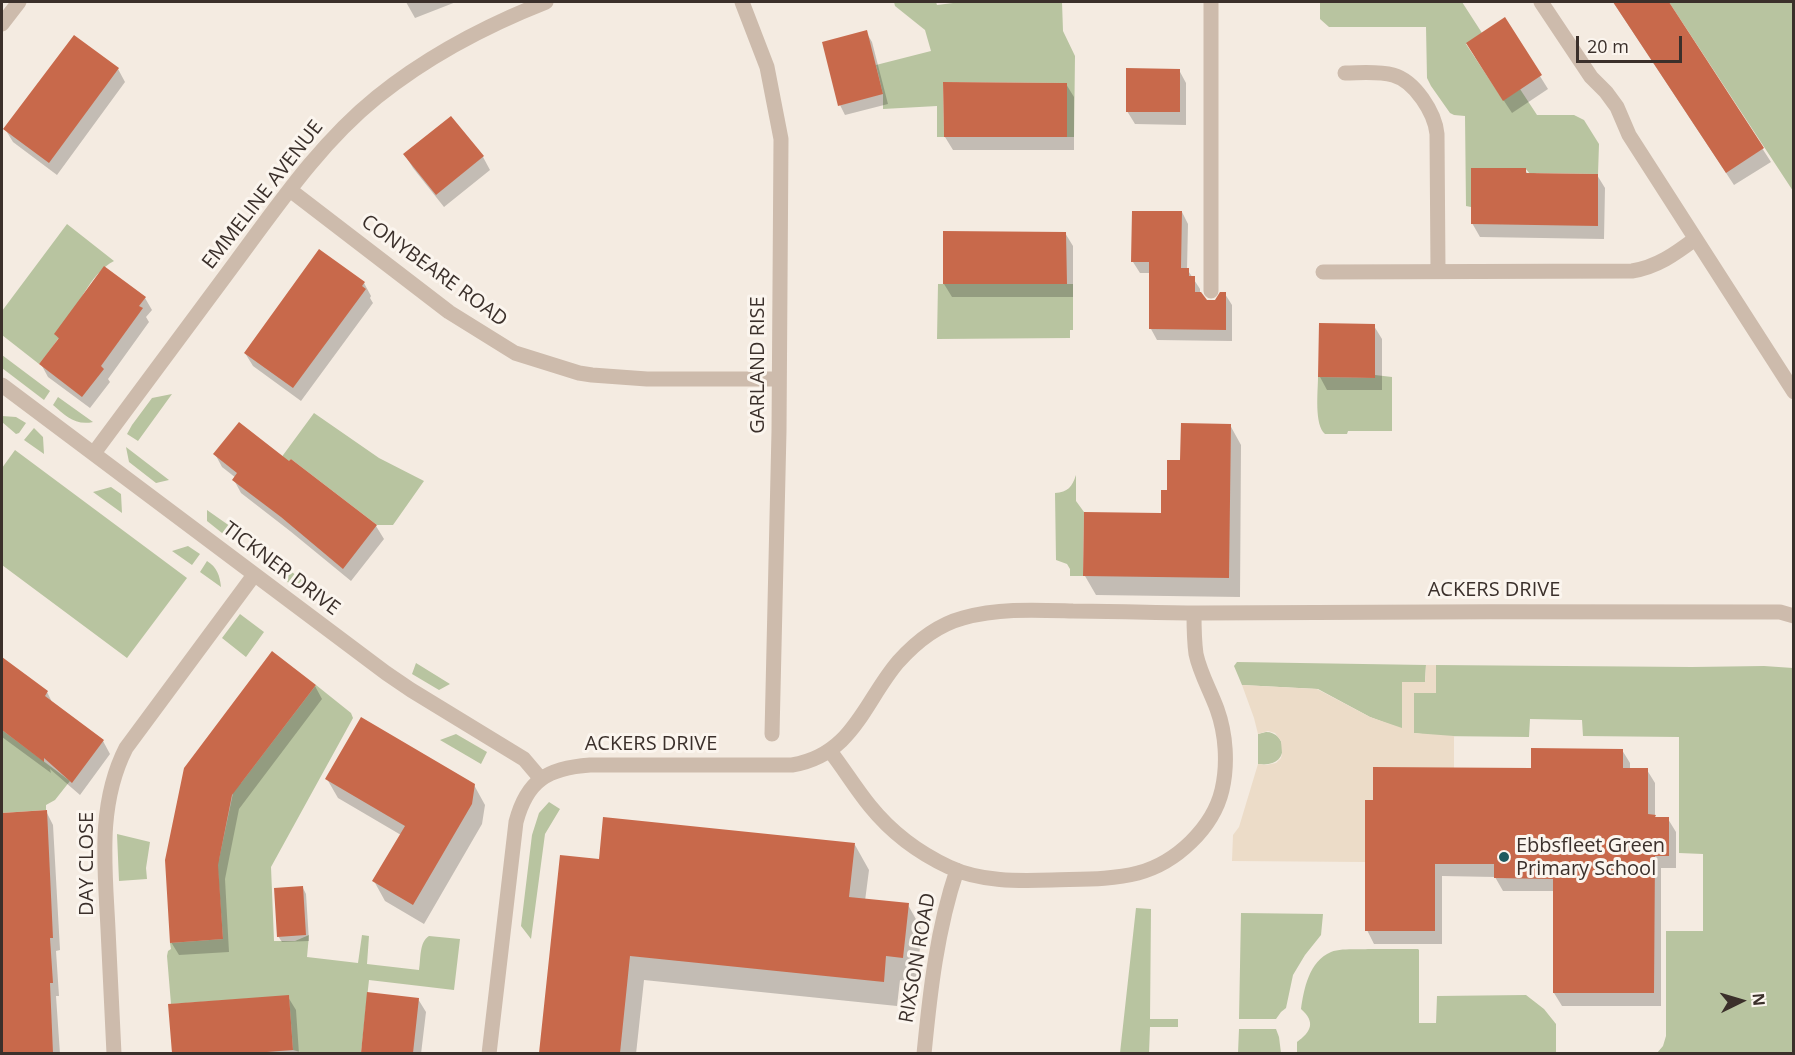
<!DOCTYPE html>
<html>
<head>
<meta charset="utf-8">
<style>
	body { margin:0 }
	#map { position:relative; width:1795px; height:1055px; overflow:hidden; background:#f4ebe1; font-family:"Open Sans",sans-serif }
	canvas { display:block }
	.frame { position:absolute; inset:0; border:3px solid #3b302b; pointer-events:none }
	.north { position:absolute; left:1711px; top:971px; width:60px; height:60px; -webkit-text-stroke:4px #fbf5ee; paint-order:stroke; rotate:85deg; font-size:16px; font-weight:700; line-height:24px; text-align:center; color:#3b302b }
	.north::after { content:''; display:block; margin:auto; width:21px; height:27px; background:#3b302b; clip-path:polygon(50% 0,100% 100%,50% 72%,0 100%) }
	.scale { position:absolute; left:1576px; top:36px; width:106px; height:27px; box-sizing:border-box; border:3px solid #3b302b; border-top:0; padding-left:8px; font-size:18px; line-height:21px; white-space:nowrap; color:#3b302b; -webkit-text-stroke:4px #fbf5ee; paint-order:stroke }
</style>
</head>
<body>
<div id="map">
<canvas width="1795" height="1055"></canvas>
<div class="frame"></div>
<div class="north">N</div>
<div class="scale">20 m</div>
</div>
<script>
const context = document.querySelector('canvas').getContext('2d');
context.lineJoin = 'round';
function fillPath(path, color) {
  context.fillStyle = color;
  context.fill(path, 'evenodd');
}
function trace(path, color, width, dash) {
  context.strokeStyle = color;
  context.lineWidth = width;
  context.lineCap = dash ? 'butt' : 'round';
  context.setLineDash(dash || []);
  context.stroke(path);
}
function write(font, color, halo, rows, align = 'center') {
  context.font = font + ' "Open Sans",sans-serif';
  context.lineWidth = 6;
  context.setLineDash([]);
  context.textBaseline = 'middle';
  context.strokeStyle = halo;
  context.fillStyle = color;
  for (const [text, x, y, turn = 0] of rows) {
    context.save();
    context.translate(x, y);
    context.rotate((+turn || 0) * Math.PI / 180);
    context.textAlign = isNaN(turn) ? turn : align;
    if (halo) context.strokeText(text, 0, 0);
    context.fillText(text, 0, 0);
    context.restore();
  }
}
const green = new Path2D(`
	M894 2H936L937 5 953 3V2H1062L1063 31 1075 56 1074 137H1067V83L943 82 944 137H937V106L883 109V94L876 65 931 51 925 30 895 6Z
	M1320 2H1462L1482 33 1466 44 1503 100 1520 89 1537 115H1574L1584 120 1599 144 1598 174 1537 173 1531 175 1525 168H1471V207L1466 206 1465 116 1454 115 1450 113 1431 86 1427 78 1426 27H1329L1320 19Z
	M1669 2H1793V191Z
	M67 224 114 261C90 273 75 311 62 333 55 344 47 354 39 364L2 335V311Z
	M938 284H1073V330H1070V338L937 339Z
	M2 355 50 391 44 400 2 368Z
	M1375 375 1392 377V431H1348L1347 434H1325C1314 425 1318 391 1318 377L1374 378Z
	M172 394 138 441 127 434 132 425 152 398Z
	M58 397 93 422C75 426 65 415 53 405Z
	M314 413 379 458 424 481 393 525H377L291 459 285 467 278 462Z
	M2 416 16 417 26 423 19 433 16 434 2 422Z
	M34 428 43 437 44 454 24 440Z
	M126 447 169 480 156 483 129 462Z
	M15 450 187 578 127 658 2 565V468Z
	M1076 475V501L1084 512 1083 576H1070V569L1067 564 1056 560 1055 493C1068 492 1072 487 1076 475Z
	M111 487 121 494 122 513 93 492Z
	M207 510 234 529 227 537 207 521Z
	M188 546 200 554 192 565 172 551Z
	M207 561C217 567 220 576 221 587L200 572Z
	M285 567 316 590 311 598 283 579Z
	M240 614 264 632 246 657 222 638Z
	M1237 662 1426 665 1425 682H1403L1402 729 1370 717 1318 689 1242 685 1234 666Z
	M416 663 450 684 439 690 412 674Z
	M1436 665 1692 667 1764 666 1793 668V1053H1657L1663 1046 1666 1036V931H1703V854L1679 853V737L1583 736 1582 720 1530 719 1529 737 1438 736 1414 733V692L1436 693Z
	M316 685 351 713 353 718 271 867 274 941H295L309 935 307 957 358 963 362 935 369 936 367 964 419 970C421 959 419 942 429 936L460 939 454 990 369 980 361 1053H300V1052L293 1050 289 996 171 1004 167 956 168 951 171 949 170 943 223 939 218 872 179 874 219 859 233 793 205 756 241 783Z
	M2 730 70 781 55 800 46 805V810L2 813Z
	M1266 732C1288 732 1291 769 1258 764V734Z
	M456 734 487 752 481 764 440 740Z
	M549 802 560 809 545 834 531 939 521 926 532 835 539 813Z
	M117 834 150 842 146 868 147 879 119 881Z
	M1136 908 1151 909 1150 1019H1178V1027H1150L1149 1053H1120Z
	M1241 913 1323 914 1321 935 1305 955 1293 975 1286 1008 1281 1012 1276 1019H1239Z
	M1368 949H1418L1419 950V1023H1436L1437 996 1526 995 1544 1009 1556 1024V1053H1297V1042C1311 1032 1316 1022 1301 1009 1304 989 1309 961 1331 952 1341 948 1357 950 1368 949Z
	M1239 1029H1276L1279 1037 1281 1053H1238Z`);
const plaza = new Path2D(`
	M1426 665H1436V693H1414V733L1454 736V768L1373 800H1365V862L1232 861 1233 835 1239 827 1258 764 1266 765 1276 763 1281 758 1282 753 1281 741 1275 733 1268 731 1258 734 1254 718 1242 685 1317 689 1370 717 1402 728V682H1425Z`);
const shadow = new Path2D(`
	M406 2H456L415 18Z
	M1613 2H1668L1771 162 1734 185Z
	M1505 20 1548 89 1512 113 1475 57Z
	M866 32 872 42 888 104 845 115 840 105Z
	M118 69 125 82 57 175 13 142 5 129Z
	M1179 70 1186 83V125L1135 124 1127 111Z
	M1066 84 1074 97V150H953L945 137Z
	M451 118 483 157 490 170 444 207 413 168 405 155Z
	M1525 169 1528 175H1597L1605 188 1604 239 1480 237 1472 223Z
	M1182 212 1188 224 1187 269 1200 289V293L1206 301H1216L1225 294 1232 305V341L1157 340 1151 329V273H1140L1133 262Z
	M1065 233 1073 246V297H952L944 284Z
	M364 283 371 296 370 298 373 303 301 401 253 366 245 353Z
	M145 298 152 310 146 317 149 322 108 379 110 382 90 408 48 377 41 364 59 340 56 334Z
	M1374 326 1382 339V390H1327L1320 377Z
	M1230 425 1241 445 1240 597 1096 595 1085 576 1162 514 1168 491 1182 461Z
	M215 454 376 526 384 539 351 581 290 531 241 493 234 480 236 478 222 467Z
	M2 659 47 692 53 704 103 741 110 754 80 795 50 769 51 773 2 737Z
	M315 686 322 699 239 809 225 879 229 952 179 955 171 942 166 860Z
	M1622 750 1630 763V770H1647L1655 783V816L1656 819H1668L1676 832V868H1661V1006H1562L1554 993 1555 891H1503L1495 877 1442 876V944H1374L1367 930 1375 801Z
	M327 779 474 785 485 805 482 824 424 924 385 901 374 881 401 835 338 798Z
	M46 811 53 825 60 950 56 951 59 996H56L60 1054H2V814Z
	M855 845 869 870 865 901 908 905 922 930 916 982 900 980 897 1006 644 980 636 1054H541L561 857 600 861Z
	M303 888 306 894 309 941 282 942 278 936Z
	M368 994 418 999 426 1012 421 1054H362Z
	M288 997 296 1010 299 1054H173L169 1006Z`);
const building = new Path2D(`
	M1613 2H1669L1764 148 1726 173Z
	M1505 17 1542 75 1503 101 1466 43Z
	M867 30 883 94 838 106 822 42Z
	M74 35 119 68 49 163 3 129Z
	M1126 68 1180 69V112H1126Z
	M943 82 1067 83V137H944Z
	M451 116 484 156 436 195 403 154Z
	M1471 168H1526V173L1598 174V226L1471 224Z
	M1132 211H1182L1181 268H1189V276H1195V292H1201L1207 300H1215L1220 292H1226V330L1149 329V262H1131Z
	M943 231 1066 232 1067 284H943Z
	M319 249 365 282 362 286 366 289 293 388 244 353Z
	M104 266 146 297 139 306 143 308 101 366 104 369 82 397 39 364 59 338 54 334Z
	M1319 323 1375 324V378L1318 377Z
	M239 422 289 461 291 459 377 525 343 569 281 517 232 480 237 473 213 454Z
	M1181 423 1231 424 1229 578 1083 576 1084 512 1161 513V490H1167V460H1180Z
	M272 651 316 685 232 795 218 865 223 939 170 943 165 860 184 768Z
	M2 657 48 691 45 696 104 740 72 783 44 758V762L2 730Z
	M361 717 475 784 472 804 413 905 372 881 405 826 325 779Z
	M1531 748 1623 749V768H1648V814L1656 815 1655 817H1669V856H1655L1654 993H1553V879L1494 878V864H1435V931H1365V800H1373V767L1531 768Z
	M47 810 53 938H50L53 983H50L53 1053H2V813Z
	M603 817 855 843 849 897 909 903 903 958 886 956 884 982 630 956 620 1053H539L560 855 599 859Z
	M303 886 306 935 277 937 274 888Z
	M367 992 419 998 413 1053H361Z
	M289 995 293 1050 254 1053H172L168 1004Z`);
const minor = new Path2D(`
	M742 2 767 67 781 139 779 431 772 734
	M1211 2V291
	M1541 2 1591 77 1606 92 1617 107 1629 135 1794 392
	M2 24 19 2
	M1345 73C1360 73 1378 71 1393 75 1415 81 1435 113 1437 134L1438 271
	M290 190 449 312 515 353 579 373 592 375 647 379H779
	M1323 272 1632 271C1657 267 1675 254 1695 239
	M2 385 386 673 411 690 524 759 541 779
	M94 453C141 390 188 326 235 263 278 205 320 143 377 97 428 56 485 26 546 2
	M830 751C844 769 856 789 870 806 891 832 919 853 949 867 981 882 1018 881 1052 880 1080 879 1111 880 1138 873 1176 863 1213 828 1222 790 1228 764 1226 734 1217 709 1210 690 1200 673 1196 654 1194 640 1194 626 1194 613
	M114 1054C112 1012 110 970 108 929 105 867 97 805 126 748L254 575
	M489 1054 516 822C527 780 548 768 590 765H792C853 755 864 702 898 662 915 643 937 625 963 618 999 608 1036 610 1073 611 1115 611 1157 613 1199 613 1393 612 1586 611 1780 612L1794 616
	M924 1054C930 992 937 929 957 870`);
const markers = [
	[1504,857,6,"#1f5a5e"]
];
const streetNames = [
	["EMMELINE AVENUE",263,195,-52],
	["CONYBEARE ROAD",434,271,36],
	["GARLAND RISE",758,365,-90],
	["TICKNER DRIVE",281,569,37],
	["ACKERS DRIVE",1494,590],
	["ACKERS DRIVE",651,744],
	["DAY CLOSE",87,864,-90],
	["RIXSON ROAD",918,958,-80]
];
const poiNames = [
	["Ebbsfleet Green",1516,846],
	["Primary School",1516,869]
];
fillPath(green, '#b8c4a0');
fillPath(plaza, '#ecdcc8');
fillPath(shadow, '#0003');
fillPath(building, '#c8694b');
trace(minor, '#cdbbac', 15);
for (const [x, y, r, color] of markers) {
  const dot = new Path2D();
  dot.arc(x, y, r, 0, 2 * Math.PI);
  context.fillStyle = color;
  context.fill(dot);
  trace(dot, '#fbf5ee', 2);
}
write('20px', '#3b302b', '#fbf5ee', streetNames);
write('20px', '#3b302b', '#fbf5ee', poiNames, 'left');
</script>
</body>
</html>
